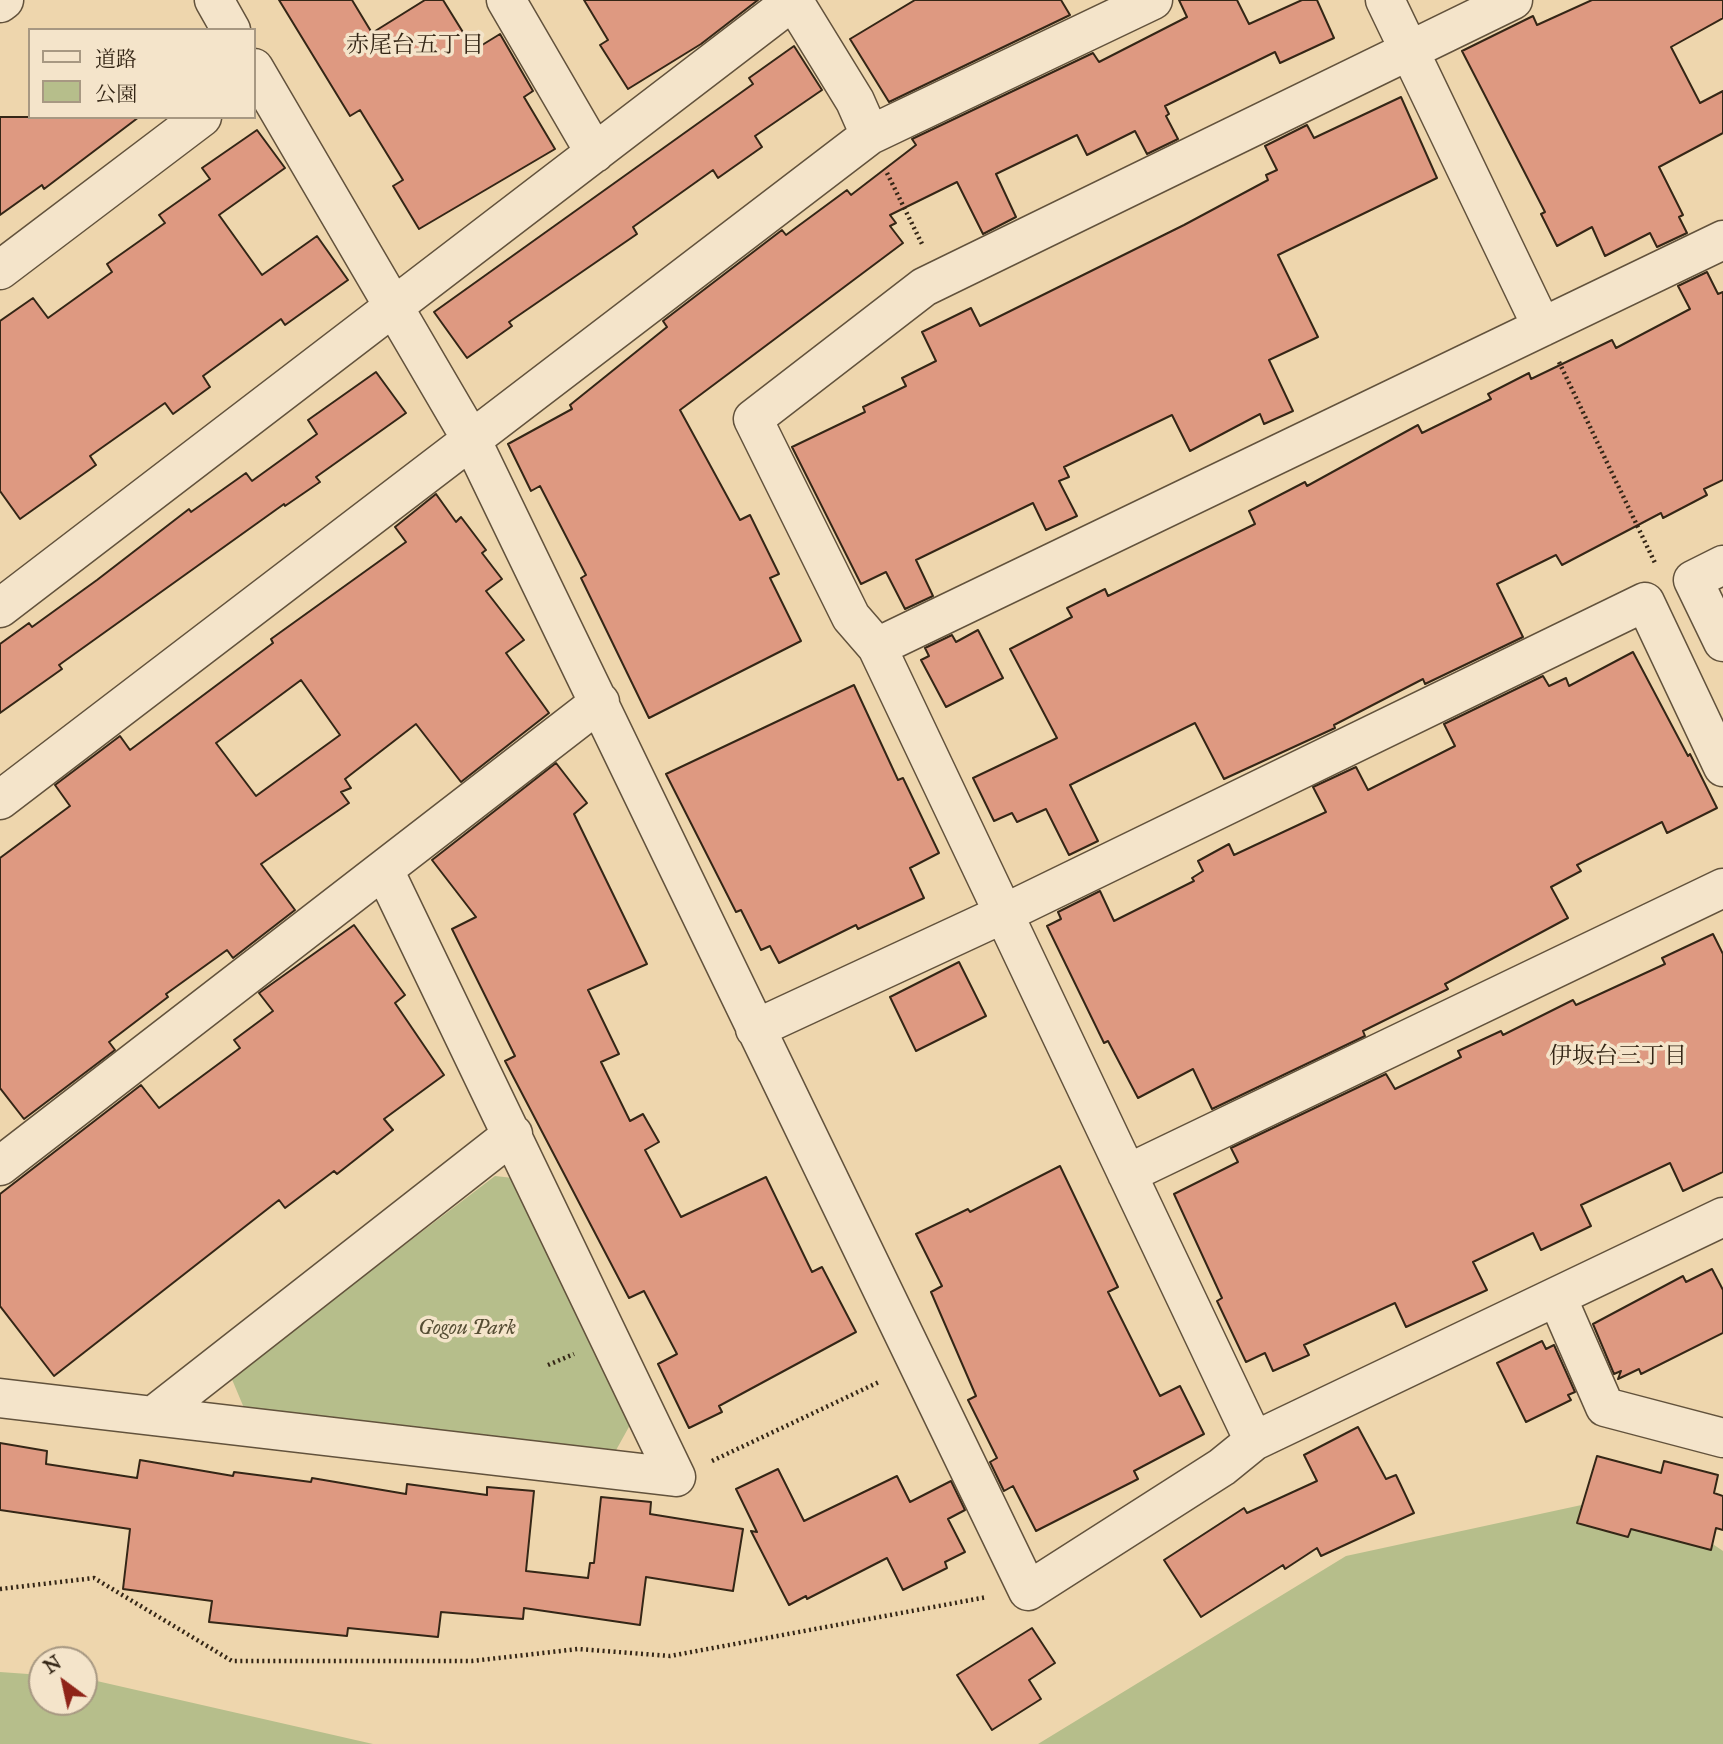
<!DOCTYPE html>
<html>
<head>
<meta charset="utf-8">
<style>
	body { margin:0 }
	#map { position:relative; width:1723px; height:1744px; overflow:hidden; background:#eed6ad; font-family:"IM FELL Great Primer","Noto Serif JP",serif }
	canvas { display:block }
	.legend { position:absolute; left:28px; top:28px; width:228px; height:91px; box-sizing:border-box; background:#f4e4ca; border:2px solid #a79882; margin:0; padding:9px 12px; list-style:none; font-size:21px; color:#342616 }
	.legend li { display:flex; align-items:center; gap:14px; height:35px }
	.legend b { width:35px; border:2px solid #a79882 }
	.north { position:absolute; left:28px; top:1646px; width:70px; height:70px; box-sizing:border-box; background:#f4e4ca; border:2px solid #a79882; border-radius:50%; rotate:327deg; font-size:19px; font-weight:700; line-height:28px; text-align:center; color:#342616 }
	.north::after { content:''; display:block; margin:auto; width:24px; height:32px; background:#8f2418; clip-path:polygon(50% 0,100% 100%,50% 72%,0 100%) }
</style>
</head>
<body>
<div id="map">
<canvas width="1723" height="1744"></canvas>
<ul class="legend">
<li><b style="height:9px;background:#f4e4ca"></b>道路</li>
<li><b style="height:19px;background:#b6be8b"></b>公園</li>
</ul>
<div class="north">N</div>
</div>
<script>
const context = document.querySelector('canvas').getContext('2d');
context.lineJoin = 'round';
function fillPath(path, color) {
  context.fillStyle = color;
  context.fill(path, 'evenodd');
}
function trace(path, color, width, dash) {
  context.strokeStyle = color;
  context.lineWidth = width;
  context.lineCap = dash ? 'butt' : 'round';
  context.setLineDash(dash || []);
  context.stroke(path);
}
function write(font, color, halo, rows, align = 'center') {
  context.font = font + ' "IM FELL Great Primer","Noto Serif JP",serif';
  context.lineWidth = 7;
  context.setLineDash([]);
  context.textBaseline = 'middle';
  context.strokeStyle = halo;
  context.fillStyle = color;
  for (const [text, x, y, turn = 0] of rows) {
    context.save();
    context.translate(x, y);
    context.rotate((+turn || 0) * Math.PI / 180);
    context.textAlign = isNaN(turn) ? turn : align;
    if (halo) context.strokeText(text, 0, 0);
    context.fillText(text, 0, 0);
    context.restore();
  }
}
const green = new Path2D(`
	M495 1176 513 1178 630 1425 615 1452 244 1408 231 1377Z
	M1637 1493 1723 1551V1744H1038L1346 1556Z
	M0 1672 42 1675V1702H84V1678L88 1679 373 1744H0Z`);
const building = new Path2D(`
	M279 0H352L372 33 425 0H443L474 50 500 34 533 91 524 97 555 149 419 229 393 186 403 180 360 110 350 116Z
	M584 0H758L701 44 628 89 600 45 608 40Z
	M915 0H1061L1070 15 889 102 850 39Z
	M1179 0H1237L1249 24 1302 0H1317L1334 38 1280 63 1275 52 1165 106 1169 114 1166 116 1178 139 1147 154 1135 131 1087 155 1077 135 996 174 1016 217 983 234 957 182 890 215 896 223 890 226 903 243 680 410 740 520 750 515 779 574 770 578 801 641 649 718 581 578 586 575 540 486 531 491 508 444 572 409 570 405 667 327 663 321 782 230 786 235 847 190 851 195 916 145 912 139 1093 53 1099 62 1187 17Z
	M1592 0H1723V18L1671 47 1700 103 1723 91V133L1659 167 1683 215 1679 217 1687 233 1657 247 1650 233 1605 256 1592 227 1557 246 1541 214 1545 212 1462 51 1533 16 1537 25Z
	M794 46 822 90 755 136 762 147 718 178 713 170 633 227 637 234 509 322 512 326 467 358 434 312 753 84 749 78Z
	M1401 97 1437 178 1278 255 1318 337 1269 360 1293 411 1264 424 1260 414 1190 451 1172 415 1064 467 1069 477 1059 481 1077 516 1046 530 1033 503 916 560 933 596 905 609 886 572 861 584 792 447 865 412 863 407 906 386 902 378 936 361 922 332 971 308 980 326 1184 225 1268 180 1266 175 1277 170 1265 146 1307 125 1314 138Z
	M0 117H139L44 189 42 185 0 215Z
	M257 130 285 168 219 215 262 275 317 236 348 280 285 325 281 319 203 376 210 387 173 414 165 403 90 456 96 465 20 519 0 491V321L33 298 48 318 112 272 107 264 165 223 159 215 210 179 202 168Z
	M1707 272 1718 294 1723 292V480L1704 489 1707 495 1663 518 1661 513 1562 565 1556 555 1497 584 1523 637 1425 684 1423 679 1334 725 1335 728 1224 779 1195 723 1070 785 1098 841 1069 855 1046 809 1017 822 1012 813 994 821 973 778 1057 738 1010 649 1072 617 1067 608 1105 589 1108 596 1255 524 1249 511 1305 482 1307 486 1418 425 1422 433 1491 399 1488 394 1529 373 1531 379 1612 340 1616 348 1690 309 1678 286Z
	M376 372 406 413 316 477 320 482 285 506 284 504 59 665 62 669 0 713V644L29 623 32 627 97 580 189 509 191 512 246 473 252 481 317 434 308 420Z
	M436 494 456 522 461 517 486 550 482 553 502 579 486 591 524 640 506 653 549 713 461 782 416 724 345 779 351 788 341 792 349 803 261 864 295 910 233 958 227 950 166 994 168 997 109 1042 115 1050 24 1119 0 1088V858L70 806 55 785 120 736 130 750 273 643 271 639 406 542 395 527ZM301 680 340 735 256 796 216 743Z
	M978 630 1003 678 946 707 921 660 929 656 925 648 952 635 956 642Z
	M1633 652 1688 756 1690 754 1717 808 1667 833 1662 822 1577 865 1581 871 1551 887 1568 918 1445 984 1448 989 1363 1031 1365 1036 1212 1109 1193 1069 1138 1098 1108 1041 1104 1043 1047 926 1061 919 1058 912 1100 891 1114 921 1194 881 1192 878 1203 871 1198 861 1229 844 1234 855 1326 812 1313 787 1356 767 1368 790 1455 746 1444 724 1543 676 1549 686 1566 678 1569 686Z
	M854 685 898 780 903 778 939 853 910 868 924 898 858 929 856 925 779 963 770 946 761 950 741 910 736 912 666 774Z
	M556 763 587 803 574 814 647 964 588 990 619 1054 601 1062 630 1121 643 1114 659 1142 645 1150 681 1217 766 1177 812 1272 822 1267 856 1332 719 1406 722 1412 689 1428 658 1364 677 1354 644 1291 629 1298 505 1061 515 1056 452 929 476 917 432 860Z
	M354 925 405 995 395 1003 444 1075 384 1119 393 1130 337 1174 334 1171 285 1208 279 1200 54 1376 0 1306V1194L141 1085 159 1108 240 1048 234 1040 273 1011 259 993Z
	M1713 934 1723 954V1172L1683 1191 1670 1163 1581 1205 1591 1226 1541 1250 1533 1233 1473 1262 1487 1290 1406 1327 1395 1303 1304 1345 1309 1355 1273 1371 1265 1353 1246 1362 1217 1301 1222 1298 1174 1194 1238 1162 1231 1148 1386 1074 1395 1089 1461 1057 1458 1051 1501 1031 1503 1035 1573 1000 1576 1005 1665 964 1662 958Z
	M959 962 986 1016 916 1051 890 997Z
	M1060 1166 1118 1287 1108 1292 1160 1396 1180 1386 1204 1434 1134 1471 1138 1479 1036 1531 1013 1486 1004 1491 990 1462 997 1458 968 1400 976 1396 931 1292 942 1286 916 1234 968 1209 970 1212Z
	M1712 1269 1723 1290V1333L1641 1374 1639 1369 1618 1379 1621 1371 1614 1374 1593 1324 1683 1276 1686 1282Z
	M1542 1341 1546 1349 1554 1345 1575 1392 1568 1395 1571 1400 1526 1422 1497 1363Z
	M1358 1427 1386 1479 1396 1475 1414 1513 1321 1556 1317 1548 1285 1569 1283 1565 1201 1617 1164 1560 1244 1508 1247 1513 1317 1481 1304 1455Z
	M0 1443 47 1451 46 1464 137 1478 140 1460 233 1476 234 1472 311 1482 312 1478 406 1494 407 1484 487 1495V1487L534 1491 526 1571 588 1578 590 1563H594L601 1497 651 1502 650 1514 743 1529 733 1591 646 1577 640 1625 524 1608 523 1619 441 1612 438 1637 348 1628 347 1636 209 1622 212 1601 123 1589 130 1529 0 1510Z
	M1597 1456 1661 1473 1664 1461 1718 1475 1714 1493 1723 1496V1530L1716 1528 1711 1550 1631 1529 1628 1537 1577 1523Z
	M778 1469 804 1521 897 1476 910 1502 951 1481 965 1510 948 1519 965 1552 945 1562 947 1568 903 1590 887 1558 807 1599 806 1596 789 1605 751 1531 757 1532 736 1489Z
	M1032 1628 1055 1663 1029 1680 1041 1699 992 1730 957 1675Z`);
const path = new Path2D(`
	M887 173 922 244
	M1559 362 1655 563
	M548 1365 574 1354
	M712 1461 881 1381
	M0 1589 94 1578 232 1661H472L578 1649 670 1656 987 1597`);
const minor = new Path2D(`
	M214 0 231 30
	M506 0 595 153
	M793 0 855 101 870 135
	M1385 0 1542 327
	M0 3 4 0
	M254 68 471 439 1028 1591 1222 1467 1254 1441 1723 1217
	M0 270 202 117
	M1723 565 1693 580 1723 642
	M0 608 794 0
	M877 647 1723 240
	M0 800 870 135 1153 0
	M384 870 676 1477
	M755 1029 1003 914 1645 602 1723 767
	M0 1166 600 702
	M1127 1174 1723 888
	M1557 1297 1605 1407 1723 1438
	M0 1398 676 1477
	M153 1416 513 1134
	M1254 1441 877 647 851 617 753 419 924 287 1513 0`);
const parkNames = [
	["Gogou Park",467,1329]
];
const neighbourhoodNames = [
	["赤尾台五丁目",415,46],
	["伊坂台三丁目",1618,1057]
];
fillPath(green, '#b6be8b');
fillPath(building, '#de9981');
trace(building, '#342616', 2);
trace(minor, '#62523c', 41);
trace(path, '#342616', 4.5, [2, 3.5]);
trace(minor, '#f4e4ca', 38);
write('italic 21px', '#544c33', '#f4e4ca', parkNames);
write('23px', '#342616', '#f4e4ca', neighbourhoodNames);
</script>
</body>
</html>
